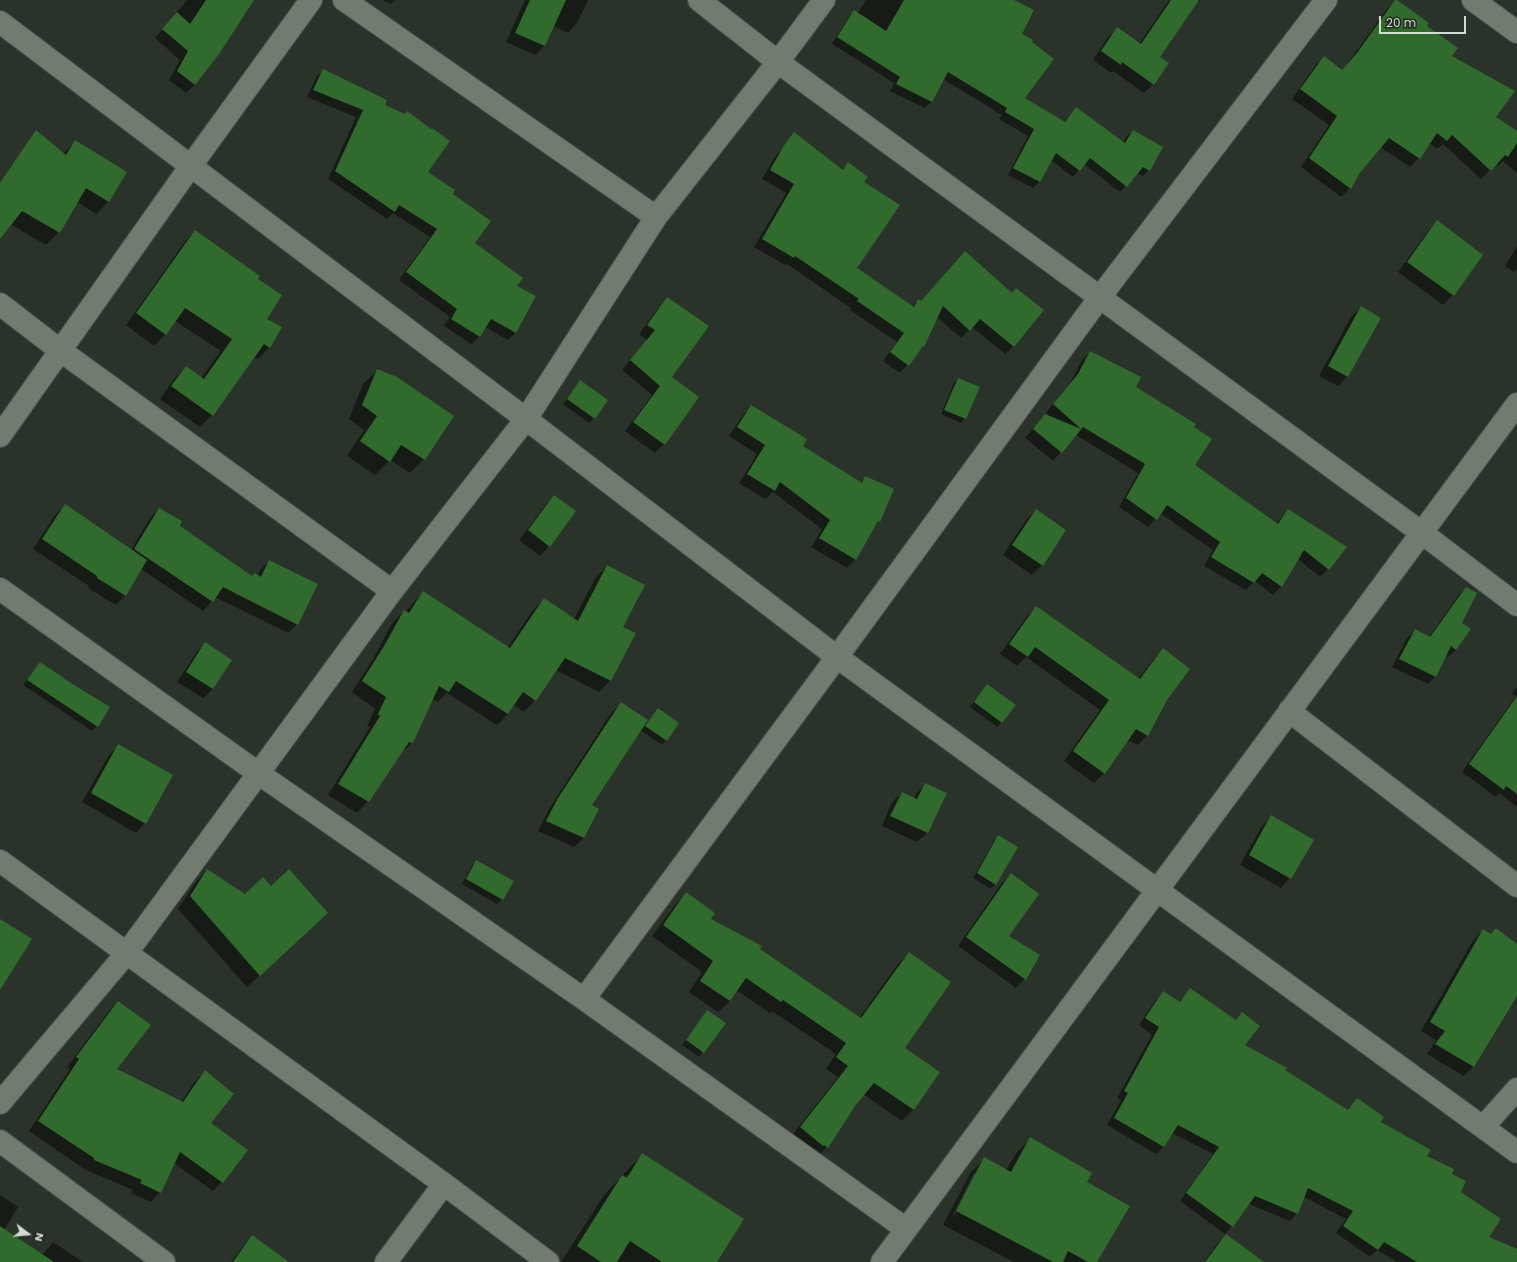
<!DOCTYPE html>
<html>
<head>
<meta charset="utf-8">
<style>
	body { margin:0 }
	#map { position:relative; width:1517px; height:1262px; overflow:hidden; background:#2a3329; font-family:Poppins,sans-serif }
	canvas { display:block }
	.north { position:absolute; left:8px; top:1214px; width:40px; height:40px; -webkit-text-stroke:3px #212920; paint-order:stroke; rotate:106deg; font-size:11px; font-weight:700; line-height:16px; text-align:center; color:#d5dbd4 }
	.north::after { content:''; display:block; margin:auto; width:14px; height:18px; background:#d5dbd4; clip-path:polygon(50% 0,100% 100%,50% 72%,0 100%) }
	.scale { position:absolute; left:1379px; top:16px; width:87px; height:18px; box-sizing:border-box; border:2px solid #d5dbd4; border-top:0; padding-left:5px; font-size:12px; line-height:14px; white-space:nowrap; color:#d5dbd4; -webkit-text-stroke:3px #212920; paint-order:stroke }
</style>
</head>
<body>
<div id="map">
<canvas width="1517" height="1262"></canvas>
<div class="north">N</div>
<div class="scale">20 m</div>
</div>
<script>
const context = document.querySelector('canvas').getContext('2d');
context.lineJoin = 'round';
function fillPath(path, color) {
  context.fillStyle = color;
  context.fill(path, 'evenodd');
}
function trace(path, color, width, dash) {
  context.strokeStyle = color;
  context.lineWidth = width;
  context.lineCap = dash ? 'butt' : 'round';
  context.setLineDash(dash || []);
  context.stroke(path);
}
const shadow = new Path2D(`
	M187 0H239L218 53 194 85 186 93 169 80 180 60 155 38Z
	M382 0H395L391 4Z
	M525 0H588L577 23 568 33 553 26 544 46 535 55 506 42Z
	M866 0H1012L1021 34 1023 98 1064 122 1076 108 1123 143 1126 137 1133 131 1149 170 1143 176 1137 173 1120 192 1084 164 1073 177 1051 160 1039 182 1033 188 1008 175 1028 136 999 119 1002 115 943 79 931 102 925 108 890 91 894 83 832 44 848 18 854 12 857 14Z
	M1169 0H1201L1199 2 1197 1 1159 58 1153 84 1144 93 1113 71 1111 73 1093 60 1108 37 1117 28 1139 44Z
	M1396 0 1425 26 1451 56 1494 117 1517 132V173L1503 161 1498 166 1496 164 1481 179 1443 144 1437 149 1429 143 1419 158 1410 167 1380 147 1358 173 1350 188 1341 197 1301 167 1329 125 1292 99 1315 66 1324 57 1342 71 1387 9Z
	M324 70 383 106 427 173 452 194 474 243 515 286 516 332 508 340 485 327 479 337 471 344 444 326 450 317 399 280 430 237 393 213 387 219 328 179 356 117 307 97 316 78Z
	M794 134 842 170 848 164 863 183 856 268 912 307 918 300 921 301 957 261 1014 346 1005 354 972 327 961 338 937 317 923 346 900 373 883 361 897 342 850 310 851 308 787 264 785 265 754 247 786 193 762 179 775 157Z
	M75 142 109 201 96 214 77 202 59 232 46 245 10 224 0 237V197L63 154Z
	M1437 222 1482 255 1453 295 1443 305 1398 272 1428 231Z
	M195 231 257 279 266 319 270 347 258 359 254 357 212 415 200 427 160 399 174 379 186 367 201 378 221 351 175 321 166 334 154 346 126 325 184 243Z
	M1517 246V269L1514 272 1505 266Z
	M667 298 671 377 664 444 655 453 625 431 652 395 622 370 647 340 639 334 659 307Z
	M1361 308 1348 376 1338 386 1319 376 1351 317Z
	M1090 352 1135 387 1193 428 1194 466 1276 524 1288 510 1346 548 1328 569 1320 577 1298 559 1281 587 1273 595 1255 581 1246 590 1204 566 1213 550 1160 513 1148 527 1119 507 1138 473 1076 435 1053 461 1025 438 1045 415 1050 417 1046 413 1070 383 1082 360Z
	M377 370 452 416 424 459 410 473 390 460 375 475 347 456 364 430 349 419 363 384Z
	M958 379 965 418 961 423 941 414 954 383Z
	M580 381 594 418 589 423 563 404Z
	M751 406 801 446 860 483 866 477 879 521 874 526 856 559 847 568 811 547 822 529 773 492 765 499 739 483 757 454 729 436 743 415Z
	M554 497 549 546 540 556 519 540 545 506Z
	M65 505 131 550 150 518 159 509 178 526 252 577 257 576 260 570 269 561 297 624 288 633 215 597 203 611 141 569 126 595 116 605 88 588 89 586 33 549 55 515Z
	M1036 510 1042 565 1032 575 1003 555 1026 520Z
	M607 566 622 627 634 634 610 681 599 692 556 670 535 700 524 712 514 705 508 714 497 725 447 693 438 702 432 699 412 743 400 754 368 801 357 813 328 795 370 727 367 726 375 709 352 692 373 659 393 622 404 611 406 612 412 604 423 592 508 647 533 610 544 599 574 619 596 577Z
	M1466 588 1461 623 1456 650 1448 657 1445 656 1435 677 1428 684 1392 667 1407 638 1415 630 1429 637 1458 596Z
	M1036 607 1138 679 1154 659 1163 650 1166 700 1147 735 1138 745 1127 740 1104 773 1094 783 1064 761 1100 710 1026 657 1017 666 1000 654 1027 616Z
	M205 643 213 689 203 698 177 682 196 653Z
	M40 663 74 686 109 707 97 726 92 731 23 685Z
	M987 685 1002 722 997 727 970 707Z
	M1517 687V807L1499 793 1496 797 1462 772 1516 696 1512 694Z
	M621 704 648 722 658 709 678 723 662 745 640 730 590 806 584 838 574 847 538 831 549 809 611 713Z
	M119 745 145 823 136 833 82 802 109 755Z
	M926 784 946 793 927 833 917 842 882 826 892 802 902 793 914 798 916 794Z
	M1271 817 1290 878 1281 888 1240 865 1262 826Z
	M998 837 995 884 991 889 973 878 994 841Z
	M476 861 513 882 502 900 497 904 462 884 472 865Z
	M207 870 245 895 271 887 314 925 247 987 178 909 195 883Z
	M1011 875 1008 936 1025 979 1016 988 958 946 1002 883Z
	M686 894 710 919 759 949 859 1018 898 964 909 953 903 1048 939 1072 913 1110 902 1121 863 1094 827 1147 816 1158 789 1139 838 1077 826 1069 836 1054 772 1011 770 1013 736 990 730 1001 718 1012 689 992 702 972 652 936 675 905Z
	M1483 930 1491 935 1517 945V994L1473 1067 1464 1076 1427 1054 1436 1040 1421 1031 1474 939Z
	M1190 990 1235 1021 1242 1013 1243 1046 1347 1111 1357 1100 1379 1122 1450 1174 1460 1192 1487 1237 1517 1250V1262H1397L1377 1250 1370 1257 1336 1233 1346 1219 1304 1197 1297 1213 1290 1221 1249 1204 1232 1226 1225 1234 1180 1201 1213 1154 1172 1133 1164 1147 1156 1154 1107 1125 1121 1100 1117 1098 1152 1035 1139 1025 1156 1000 1163 992 1179 1002Z
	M118 1002 116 1069 181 1102 195 1081 205 1071 210 1123 222 1182 213 1191 174 1163 160 1192 151 1202 131 1193 133 1190 84 1169 29 1131 70 1069 67 1067 109 1011Z
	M708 1011 724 1023 699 1057 682 1045Z
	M1030 1139 1085 1183 1095 1262H1014L943 1225 971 1172 984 1159 1006 1170 1017 1152ZM974 1173H977L954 1216 953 1215Z
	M642 1155 715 1262H561L604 1195ZM627 1175H630L625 1183 623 1182Z
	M0 1195 18 1207 4 1230 42 1255 53 1242 83 1262H0Z
	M1226 1235 1236 1262H1204L1216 1245Z
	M252 1236 276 1262H231L243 1246Z`);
const building = new Path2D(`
	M206 0H254L219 54 195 85 177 71 188 51 162 29 177 12 190 24Z
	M530 0H566L545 46 515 33Z
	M904 0H1014L1034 10 1022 34 1033 40 1032 42 1054 59 1025 98 1065 122 1076 107 1125 143 1133 130 1163 147 1150 171 1143 167 1127 187 1090 158 1080 171 1056 153 1040 182 1013 168 1034 129 1005 112 1007 108 948 72 932 102 896 84 900 77 837 37 854 10 886 31Z
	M1171 0H1199L1160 57 1169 63 1154 85 1122 62 1121 65 1101 51 1117 27 1141 44Z
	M1395 0H1397L1429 23 1427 26 1458 48 1452 56 1515 91 1496 117 1517 131V143L1508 157 1505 155 1491 171 1452 135 1447 141 1437 133 1420 159 1389 138 1359 174 1351 189 1309 158 1337 116 1300 89 1324 56 1342 70 1357 53Z
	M323 69 387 100 385 105 405 114 407 111 431 129 432 128 450 141 428 172 455 190 453 194 491 221 475 243 523 278 517 286 536 296 516 333 491 319 480 337 451 319 457 309 406 272 437 229 399 205 395 212 335 171 363 110 313 90Z
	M36 130 66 155 75 140 127 172 109 202 86 188 60 233 22 211 0 239V183Z
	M794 132 843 170 848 162 868 177 864 182 900 205 857 268 914 307 918 299 921 301 965 251 1012 293 1016 288 1044 310 1014 347 980 319 970 331 943 306 924 347 923 346 909 366 890 352 904 333 857 301 859 299 795 256 794 258 762 239 794 184 770 170 783 147Z
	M1437 220 1483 255 1454 296 1407 262Z
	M195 230 260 276 258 279 282 295 267 319 282 327 270 348 264 344 213 416 171 386 186 366 204 379 232 339 185 308 166 335 136 313Z
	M667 297 709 326 672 377 699 397 665 445 633 422 660 386 630 360 655 330 647 325Z
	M1361 306 1381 318 1348 377 1328 366Z
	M1090 351 1141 377 1136 387 1196 424 1194 427 1212 439 1195 465 1278 524 1288 509 1347 547 1329 570 1304 550 1282 587 1262 573 1254 583 1211 557 1220 542 1167 505 1157 520 1126 498 1145 464 1083 427 1062 453 1033 429 1045 414 1081 429 1053 404 1078 374Z
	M377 369 397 377 454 416 425 460 401 445 390 462 360 441 377 416 362 405Z
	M958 378 980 387 966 419 944 410Z
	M580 380 608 400 595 419 567 399Z
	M751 405 807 439 803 446 862 483 865 476 894 489 880 522 878 521 856 560 819 538 830 520 780 482 775 491 747 474 765 445 737 427Z
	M554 495 576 511 550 547 528 530Z
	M65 504 147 560 126 596 97 578V576L42 539Z
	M159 508 182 521 180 526 252 576 255 573 261 577 269 560 318 584 298 625 223 587 213 602 134 549Z
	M1036 509 1066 530 1043 566 1012 545Z
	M607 565 645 585 623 627 636 633 611 681 565 658 536 701 523 692 508 714 456 681 449 692 439 686 413 743 409 742 369 802 338 784 380 716 378 714 386 697 362 681 384 646 404 610 409 613 423 591 510 648 544 598 578 621Z
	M1466 587 1477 593 1462 623 1471 629 1456 650 1451 646 1436 677 1399 659 1415 629 1430 637Z
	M1036 606 1140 679 1163 648 1190 669 1167 700 1148 736 1136 729 1105 774 1073 751 1109 700 1035 647 1028 657 1009 644Z
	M205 642 232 660 213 689 186 672Z
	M40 662 74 685 110 707 98 727 27 680Z
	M987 684 1016 705 1002 723 974 702Z
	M1517 696V794L1506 786 1504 790 1469 764Z
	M621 702 648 720 592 805 599 809 584 838 546 821 558 798Z
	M658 708 679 723 667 741 645 726Z
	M118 744 173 775 146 824 91 793Z
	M925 783 947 793 928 833 890 816 902 792 917 799Z
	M1271 815 1314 840 1291 879 1249 855Z
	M998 835 1018 847 996 885 977 873Z
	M476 860 514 881 503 900 466 879Z
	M207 869 245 894 263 877 271 886 289 869 328 913 260 976 190 896Z
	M1011 873 1039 894 1009 936 1040 955 1026 980 966 937Z
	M686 892 715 913 711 919 762 946 760 949 861 1018 909 952 951 982 905 1048 940 1072 914 1110 874 1083 855 1106 828 1148 824 1145 823 1146 800 1127 848 1066 836 1057 846 1043 783 1000 781 1002 746 978 730 1001 700 981 713 961 663 925Z
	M0 919 32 939 0 990Z
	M1496 928 1517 944V996L1474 1067 1435 1044 1445 1031 1430 1022 1483 929 1491 934Z
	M1190 988 1236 1020 1242 1012 1260 1026 1245 1045 1287 1068 1285 1070 1348 1110 1357 1098 1384 1117 1381 1122 1431 1150 1427 1156 1454 1169 1452 1174 1466 1181 1461 1192 1501 1219 1489 1237 1517 1249V1262H1417L1384 1242 1378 1250 1343 1226 1353 1211 1308 1188 1298 1214 1255 1196 1233 1227 1186 1193 1219 1147 1178 1125 1164 1147 1114 1118 1128 1093 1124 1091 1159 1027 1145 1018 1163 991 1180 1002Z
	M118 1001 151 1025 117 1069 183 1102 205 1070 234 1094 211 1123 248 1150 223 1183 180 1152 161 1193 140 1183 142 1180 94 1160V1158L38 1121 79 1059 76 1057Z
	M707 1010 726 1023 704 1053 686 1040Z
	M1030 1137 1092 1173 1087 1182 1130 1206 1097 1262H1088L1068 1251 1063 1262H1053L956 1211 984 1157 1011 1172Z
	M642 1153 744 1219 717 1262H662L630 1241 617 1262H601L577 1246 622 1175 627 1178Z
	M0 1226 54 1262H0Z
	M1226 1234 1264 1262H1205Z
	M252 1235 289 1262H233Z`);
const street = new Path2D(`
	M344 0 656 217
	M699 0 778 62 1422 533 1517 605
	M1473 0 1517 32
	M0 22 526 419 837 657 1517 1152
	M0 304 61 351 392 591
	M0 436 190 167 311 0
	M0 589 258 773 584 999 906 1229
	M1289 711 1517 886
	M0 861 444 1184 548 1262
	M584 999 837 657 1100 297 1326 0
	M0 1103 126 954 392 591 526 419 656 217 778 62 824 0
	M1483 1127 1517 1089
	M0 1141 164 1262
	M386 1262 444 1184
	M882 1262 1517 404`);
fillPath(shadow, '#0007');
fillPath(building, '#306a2c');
trace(street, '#495148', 24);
trace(street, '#717b70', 22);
</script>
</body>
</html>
